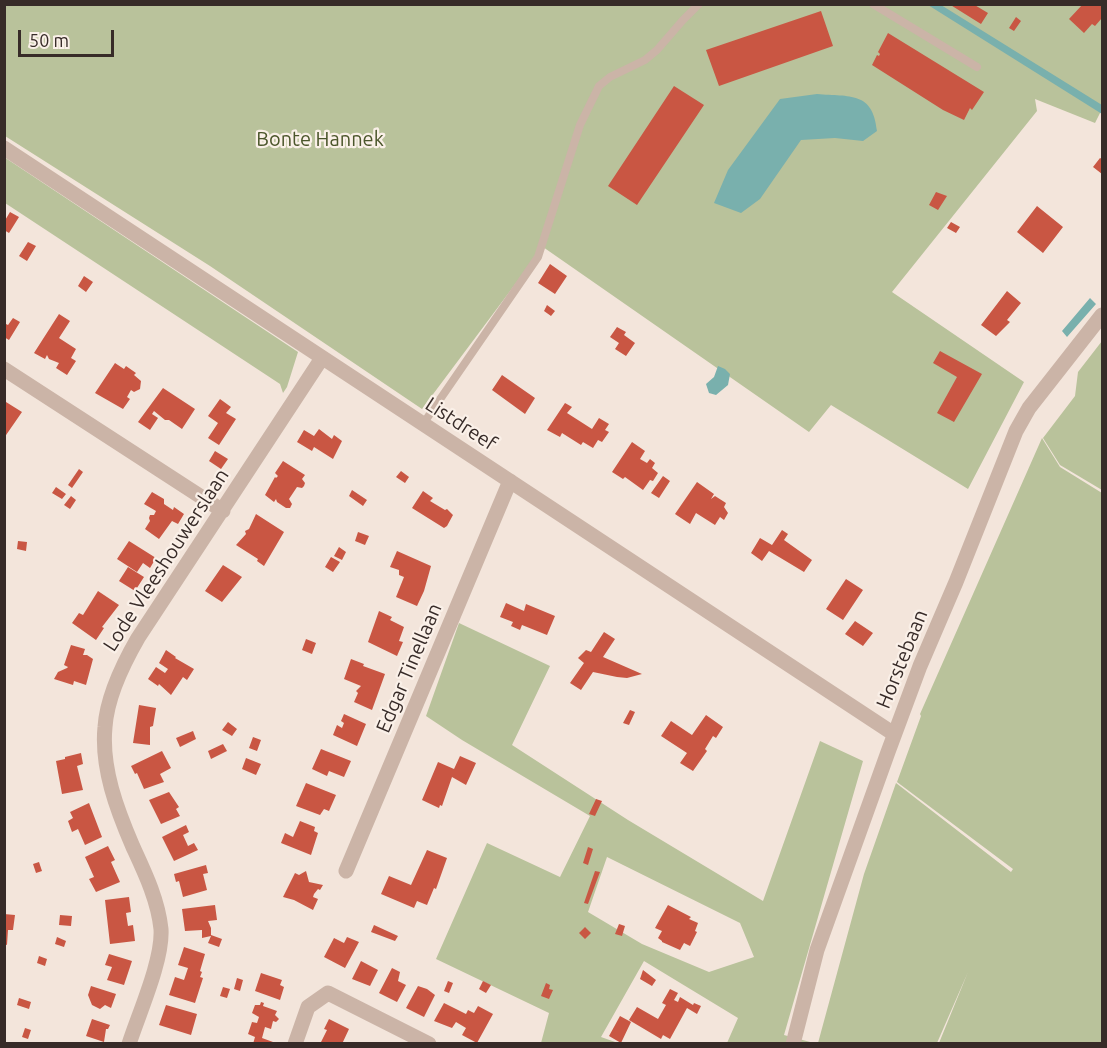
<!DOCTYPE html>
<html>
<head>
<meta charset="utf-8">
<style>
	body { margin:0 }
	#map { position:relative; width:1107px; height:1048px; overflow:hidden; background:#f3e5db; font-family:Ubuntu,sans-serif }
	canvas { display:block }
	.frame { position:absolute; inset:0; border:6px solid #372b28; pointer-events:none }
	.scale { position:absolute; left:18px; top:30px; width:96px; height:27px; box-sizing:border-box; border:3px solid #372b28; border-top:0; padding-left:8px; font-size:18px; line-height:21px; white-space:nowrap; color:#372b28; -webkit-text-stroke:4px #faf0e8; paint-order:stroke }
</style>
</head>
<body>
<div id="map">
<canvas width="1107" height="1048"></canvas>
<div class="frame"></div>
<div class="scale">50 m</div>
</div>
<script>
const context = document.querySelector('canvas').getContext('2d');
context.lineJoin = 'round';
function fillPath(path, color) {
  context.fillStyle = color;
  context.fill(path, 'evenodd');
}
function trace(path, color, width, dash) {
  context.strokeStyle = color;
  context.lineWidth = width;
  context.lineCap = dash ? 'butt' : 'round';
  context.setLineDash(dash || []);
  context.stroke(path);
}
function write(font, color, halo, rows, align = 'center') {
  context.font = font + ' Ubuntu,sans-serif';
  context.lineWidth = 4.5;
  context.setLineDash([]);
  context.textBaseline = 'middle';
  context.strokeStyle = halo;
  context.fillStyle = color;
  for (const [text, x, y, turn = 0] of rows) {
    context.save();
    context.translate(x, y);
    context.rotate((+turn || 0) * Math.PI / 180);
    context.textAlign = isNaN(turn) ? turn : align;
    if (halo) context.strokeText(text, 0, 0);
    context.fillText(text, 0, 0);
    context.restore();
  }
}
const green = new Path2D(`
	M4 5H1102V109L1095 123 1035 99 1037 111 892 292 1024 382 968 489 831 405 809 432 543 247 422 409 210 266 5 136Z
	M4 157 298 352 287 387 283 393 280 384 5 203Z
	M1102 341V490L1060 465 1043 438 1075 396 1078 372Z
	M1042 438 1060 467 1102 493V1043H939L968 972 937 1043H818L864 874 896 783 1011 872 1013 869 897 782 921 716 920 714Z
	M459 623 550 666 512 745 628 820 763 901 820 741 863 761 784 1035 814 1043H727L738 1018 644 961 601 1037 618 1043H541L549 1013 436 959 487 843 560 877 590 816 462 740 426 716ZM607 857 740 923 754 957 709 972 642 944 588 912Z`);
const water = new Path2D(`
	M928 5H941L1102 105V114Z
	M817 94C850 97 873 91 877 131L863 141 835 138 801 140 760 199 741 213 714 203 728 170 780 99Z
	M1090 298 1096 304 1067 337 1062 331Z
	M718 366 725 369 730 374 728 385 716 395 709 393 706 384 714 377Z`);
const building = new Path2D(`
	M949 4H973L988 13 981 24Z
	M1083 4H1102V18L1095 26 1092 24 1084 33 1069 19Z
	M821 11 833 46 719 86 706 50Z
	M1016 17 1021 21 1014 31 1009 28Z
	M888 33 984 92 972 110 970 108 964 120 943 110 872 65 877 55 879 56 880 54 878 52Z
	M674 86 704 105 637 205 608 186Z
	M1100 158 1102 159V174L1093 167Z
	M936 192 947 196 938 210 929 205Z
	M1037 206 1063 227 1043 253 1017 232Z
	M10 212 19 217 9 233 4 230V222Z
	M951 222 960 227 956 233 947 228Z
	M28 242 36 246 27 261 19 256Z
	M550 264 567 276 555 294 538 283Z
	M84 276 93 282 86 292 78 286Z
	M1007 291 1021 303 1007 320 1010 322 996 336 981 325Z
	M547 305 555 311 551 316 544 311Z
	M59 314 70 321 59 338 76 349 71 358 76 361 67 375 56 368 59 363 49 359 47 355 45 359 34 353Z
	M13 318 20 322 9 340 4 337V323L8 325Z
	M617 327 626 332 624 335 635 343 626 356 615 349 619 343 610 337Z
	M940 351 982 374 954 422 937 413 957 377 933 363Z
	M115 363 124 369 126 366 136 373 134 375 141 381 140 389 134 392 131 390 127 397 130 399 123 409 95 393Z
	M502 375 535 398 525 414 492 390Z
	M163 388 195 409 182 429 169 420H165L154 411 152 414 158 418 150 430 138 422Z
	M220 399 231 407 226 413 236 419 219 445 208 438 218 423 208 416Z
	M6 402 22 412 4 438V403Z
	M565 403 572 407 567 413 592 429 599 418 609 424 605 430 609 432 602 442 598 440 593 448 583 442 581 445 562 433 560 437 547 430Z
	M319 429 332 439 334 435 342 441 333 459 314 447 312 451 297 442 304 430 314 436Z
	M632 442 645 451 640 459 647 463 650 459 655 463 652 468 658 473 653 481 650 480 643 490 625 477 623 479 612 472Z
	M215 451 228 459 221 469 209 461Z
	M283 461 305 475 302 479 305 483 304 486 302 488 297 487 289 499 292 504 290 508H286L277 502 276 499 274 502 265 495 275 477 276 478 278 476 275 473Z
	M79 469 83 472 72 488 68 485Z
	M401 471 409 477 405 483 396 477Z
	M663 476 670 481 659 498 651 493Z
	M697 482 714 494 711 499 715 496 726 503 724 507 728 513 724 520 720 517 715 525 696 513 690 524 675 514Z
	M56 487 66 494 62 499 52 493Z
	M352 490 367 500 363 506 349 496Z
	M423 491 433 498 430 501 445 510 447 509 453 515 447 526 444 528 412 508Z
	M152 492 164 499V504L173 510 174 507 184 514 178 524 172 521 159 539 145 529 150 521 149 518 150 515H154L156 511 144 504Z
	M71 496 76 500 70 509 64 505Z
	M256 514 284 532 264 566 257 561 258 559 236 545 246 534 245 531 249 529Z
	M782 530 788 534 784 540 812 560 804 572 769 551 762 561 751 553 760 538 772 545Z
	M358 532 369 536 365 545 355 541Z
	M18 541 27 542 26 551 17 549Z
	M129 541 156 558 150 568 143 563 137 572 117 559Z
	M339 547 346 552 342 560 334 556Z
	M397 551 431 566 424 591 417 606 396 597 404 577 399 575V570L390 567Z
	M331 557 340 562 333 572 325 567Z
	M223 565 242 577 222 602 205 591Z
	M128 567 144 577 135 591 119 581Z
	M846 579 863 590 843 620 826 609Z
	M98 591 119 605 102 627 104 628 96 640 72 623 79 613 83 615Z
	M506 603 524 611 526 604 555 616 547 635 522 625 520 630 511 626 513 622 500 617Z
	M379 611 392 617 390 620 404 627 399 641 403 642 397 656 368 642Z
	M855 621 873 633 863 646 845 634Z
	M604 632 615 639 603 657 642 674 627 678 617 677 593 672 581 690 570 683 584 663 578 658 586 650 591 652Z
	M306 639 316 643 312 654 302 650Z
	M71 645 85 649 83 655H87L93 659 86 685 74 681 73 685 54 679 58 672 67 668 68 667 64 665Z
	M166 650 176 657 175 658 194 669 187 680 183 677 171 695 159 684 158 686 148 679 156 667 165 673 168 669 159 663Z
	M351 659 364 664 363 666 385 674 372 710 354 702 358 693 356 691 361 686 344 679Z
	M139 705 156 708 153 726 150 727V745L133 743Z
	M630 710 635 712 629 725 623 723Z
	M344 714 366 724 357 746 333 735 337 725 342 728 344 723 341 721Z
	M706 715 723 727 716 738 713 736 705 749 707 751 693 771 680 763 687 753 661 736 671 721 692 735Z
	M228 722 237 729 232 736 222 730Z
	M193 731 196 739 180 747 176 738Z
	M253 737 261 740 257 751 249 748Z
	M223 744 227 751 211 759 208 751Z
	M321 749 351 761 344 777 329 771 327 776 312 769Z
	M162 751 171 768 160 774 164 782 144 789 137 773 135 774 131 766Z
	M81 753 83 764 77 766 83 790 62 794 56 761 65 759V757Z
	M460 756 476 763 466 785 452 777 442 806 440 805 439 808 422 800 438 762 454 769Z
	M246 758 261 764 256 775 242 769Z
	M306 783 336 795 329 811 324 809 320 815 296 806Z
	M169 792 179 807 176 809 180 816 161 824 149 800Z
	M596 799 602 801 595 816 589 814Z
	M89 803 102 837 85 845 78 829 72 832 68 821 73 818 70 812Z
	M300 821 315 827 314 831 318 833 311 855 281 843 285 833 293 837Z
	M186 825 189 832 183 835 188 846 194 843 198 850 174 861 162 837Z
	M108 846 115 860 111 862 120 882 96 892 89 879 94 877 85 857Z
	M588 847 593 849 588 865 583 863Z
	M427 850 447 858 436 889 434 888 427 905 417 901 414 908 381 894 389 876 411 885Z
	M39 862 42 871 36 873 33 864Z
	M206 865 208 873 203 874 207 890 183 897 179 881 176 882 174 874Z
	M306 871 309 882 323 885 320 890 318 889 314 894 313 897 318 899 313 910 294 900 283 897 295 873 299 875Z
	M595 871 600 872 588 904 584 903Z
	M129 897 131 912 126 913 128 926 133 925 135 941 110 944 105 900Z
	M215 905 217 920 208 921 211 928V935L222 939 219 947 208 943 211 936 202 938V930L185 931 182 909Z
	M668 905 691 917 689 919 698 923 695 931 697 932 690 946 684 943 680 950 662 942V941L658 938 662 931 655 928Z
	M4 914 15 915 13 930H8L7 945 4 944Z
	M60 915 72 916 71 926 59 925Z
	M619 924 625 926 622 936 615 934Z
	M374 925 398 936 395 941 371 932Z
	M585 927 591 933 585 939 579 933Z
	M57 937 66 941 64 947 55 944Z
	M347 937 359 942 345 968 324 957 334 938 344 943Z
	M184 947 205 954 200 971 202 972 200 977 203 978 195 1003 169 995 175 977 184 980 188 968 178 965Z
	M109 954 132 961 124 985 107 980 112 967 105 965Z
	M39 956 47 959 45 966 37 963Z
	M361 961 378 970 370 986 352 979Z
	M392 968 400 972 398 981 406 985 397 1002 379 993Z
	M643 970 656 980 652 986 640 979Z
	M261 973 282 980 280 985 284 987 280 1000 255 991Z
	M237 978 243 980 240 991 234 989Z
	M448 981 453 983 449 993 444 991Z
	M483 981 491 985 486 993 479 989Z
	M546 983 550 985 549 989 553 990 549 999 541 996Z
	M91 986 116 994 111 1008 105 1005 100 1009 92 1005 88 995Z
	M418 986 427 989 435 995 424 1017 406 1008Z
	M223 987 230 989 227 998 220 996Z
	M670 989 678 993 674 1000 678 1002 680 997 693 1005 694 1003 701 1006 697 1014 687 1008 670 1039 663 1035 661 1039 629 1020 637 1007 658 1019 666 1005 662 1003Z
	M19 998 31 1002 29 1009 17 1005Z
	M261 1002 264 1003 263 1006 277 1011 275 1015 279 1019 276 1022 273 1021 271 1029 265 1027 262 1038 273 1042 272 1044H253L255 1037 248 1034 252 1022 257 1023 259 1017 252 1013 255 1005H260Z
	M444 1003 466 1014 468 1010 474 1013 478 1006 493 1014 477 1043 462 1035 466 1028 456 1022 452 1028 434 1021Z
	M166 1005 197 1014 191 1035 159 1025Z
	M620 1016 631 1022 621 1043 609 1036Z
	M92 1019 110 1025 108 1029H106L104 1042 86 1036Z
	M329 1019 349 1029 342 1044H320L327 1030 324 1029Z
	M25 1028 31 1030 28 1039 22 1037Z`);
const service = new Path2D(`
	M873 4 977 67
	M423 424 538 257 580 125 599 86 610 77 645 60 657 50 683 20 699 4`);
const minor = new Path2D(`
	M4 148 894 734
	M4 369 223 511
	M346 871 510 481
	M129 1044C139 1013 163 960 161 929 158 900 145 873 133 847 117 810 101 768 105 727 107 697 123 664 138 638L322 358
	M295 1044 308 1007 328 993 429 1044`);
const tertiary = new Path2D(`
	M793 1044 817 950 888 752 920 666 956 582 1016 431 1029 408 1102 315`);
const parkNames = [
	["Bonte Hannek",320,139]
];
const streetNames = [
	["Listdreef",461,424,33],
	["Lode Vleeshouwerslaan",166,560,-57],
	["Horstebaan",902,659,-68],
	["Edgar Tinellaan",409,668,-67]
];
fillPath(green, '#b9c29b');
fillPath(water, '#79b0ad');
fillPath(building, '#c95643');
trace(service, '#cbb4a7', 8);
trace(minor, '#cbb4a7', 15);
trace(tertiary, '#cbb4a7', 15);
write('20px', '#4b562b', '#faf0e8', parkNames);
write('20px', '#372b28', '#faf0e8', streetNames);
</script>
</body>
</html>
